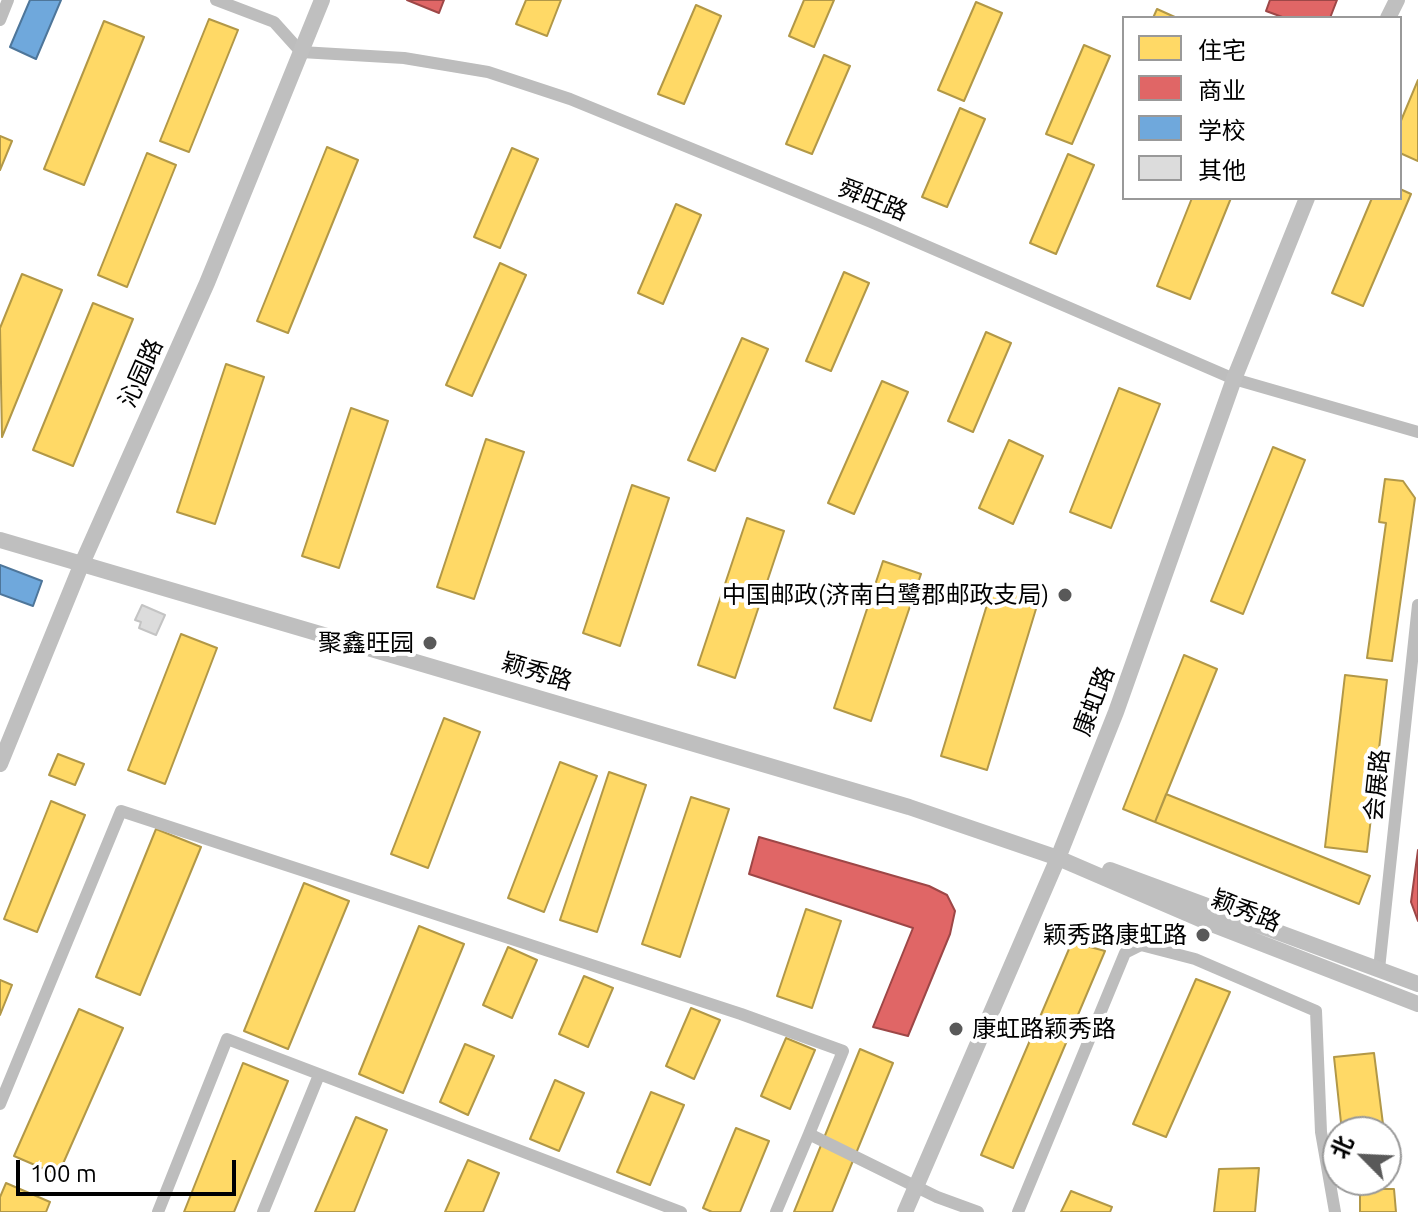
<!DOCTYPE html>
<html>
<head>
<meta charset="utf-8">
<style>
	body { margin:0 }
	#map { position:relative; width:1418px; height:1212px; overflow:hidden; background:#fff; font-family:Ubuntu,"Noto Sans SC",sans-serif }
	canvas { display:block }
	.legend { position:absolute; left:1122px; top:16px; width:280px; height:184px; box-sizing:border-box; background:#fff; border:2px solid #999; margin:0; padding:10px 14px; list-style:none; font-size:24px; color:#000 }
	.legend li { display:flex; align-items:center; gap:16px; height:40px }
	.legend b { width:40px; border:2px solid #999 }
	.north { position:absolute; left:1322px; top:1116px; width:80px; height:80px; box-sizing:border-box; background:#fff; border:2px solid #999; border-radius:50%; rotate:294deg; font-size:22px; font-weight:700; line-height:32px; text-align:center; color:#000 }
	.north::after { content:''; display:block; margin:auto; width:28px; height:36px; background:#595959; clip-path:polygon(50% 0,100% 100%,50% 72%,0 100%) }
	.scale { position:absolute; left:16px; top:1160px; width:220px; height:36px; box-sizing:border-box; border:4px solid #000; border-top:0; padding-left:10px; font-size:24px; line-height:28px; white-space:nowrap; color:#000; -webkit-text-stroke:6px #fff; paint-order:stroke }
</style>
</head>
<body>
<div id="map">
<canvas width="1418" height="1212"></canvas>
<ul class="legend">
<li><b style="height:22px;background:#ffd966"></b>住宅</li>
<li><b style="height:22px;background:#e06666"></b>商业</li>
<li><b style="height:22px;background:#6fa8dc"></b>学校</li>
<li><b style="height:22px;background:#dcdcdc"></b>其他</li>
</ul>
<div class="north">北</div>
<div class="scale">100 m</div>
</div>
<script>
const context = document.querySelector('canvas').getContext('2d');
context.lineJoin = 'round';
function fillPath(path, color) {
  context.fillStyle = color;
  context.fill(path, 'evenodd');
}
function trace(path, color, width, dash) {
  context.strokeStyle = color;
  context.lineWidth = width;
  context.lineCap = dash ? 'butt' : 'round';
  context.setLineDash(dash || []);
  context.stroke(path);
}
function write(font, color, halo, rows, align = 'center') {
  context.font = font + ' Ubuntu,"Noto Sans SC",sans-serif';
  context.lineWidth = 8;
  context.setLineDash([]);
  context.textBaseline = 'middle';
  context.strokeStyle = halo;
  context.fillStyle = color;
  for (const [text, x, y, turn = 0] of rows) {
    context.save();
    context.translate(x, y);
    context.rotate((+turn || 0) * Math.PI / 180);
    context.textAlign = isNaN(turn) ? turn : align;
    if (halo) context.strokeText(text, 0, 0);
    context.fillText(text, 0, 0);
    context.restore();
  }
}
const homes = new Path2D(`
	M526 0H561L547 36 516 24Z
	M804 0H834L814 47 789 36Z
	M976 2 1002 13 964 101 938 90Z
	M696 5 721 16 684 104 658 94Z
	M1157 9 1177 18H1153Z
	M209 19 238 30 189 152 160 141Z
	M104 21 144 37 84 185 44 169Z
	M1084 45 1110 56 1072 144 1046 134Z
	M824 55 850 66 812 154 786 144Z
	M1418 80V161L1400 153V123Z
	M960 108 985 119 947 207 922 197Z
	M0 136 12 141 0 170Z
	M327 147 358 160 288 333 257 321Z
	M512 148 538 159 500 248 474 237Z
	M147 153 176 165 127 287 98 275Z
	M1068 154 1094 165 1056 254 1030 243Z
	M1400 189 1411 194 1363 306 1332 293 1372 198H1400Z
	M1192 198H1231L1190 299 1157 286Z
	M676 204 701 215 663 304 638 293Z
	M500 263 526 275 472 396 446 385Z
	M844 272 869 283 831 371 806 361Z
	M22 274 62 290 2 437 0 328Z
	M93 303 133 319 73 466 33 450Z
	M986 332 1011 343 973 432 948 421Z
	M742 338 768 349 715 471 688 460Z
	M226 364 264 377 215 524 177 512Z
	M882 381 908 392 854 514 828 503Z
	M1119 388 1160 404 1111 528 1070 512Z
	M351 408 388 421 339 568 302 556Z
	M486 439 524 452 474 599 437 587Z
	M1009 440 1043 456 1013 524 979 508Z
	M1273 447 1305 460 1243 614 1211 601Z
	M1385 479 1403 481 1415 498 1392 661 1367 658 1386 523 1379 522Z
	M632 485 669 498 620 646 583 633Z
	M747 518 784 531 735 678 698 665Z
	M883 561 921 574 871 721 834 708Z
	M993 585 1039 599 987 770 941 756Z
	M181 634 217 648 165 784 128 770Z
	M1184 655 1217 669 1155 822 1123 809Z
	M1345 675 1387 680 1367 852 1325 847Z
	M444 718 480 732 428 868 391 854Z
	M58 754 84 764 75 785 49 775Z
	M560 762 597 776 544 912 508 898Z
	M609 772 646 785 597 932 560 920Z
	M1166 794 1370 876 1359 904 1155 822Z
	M691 797 729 809 680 957 642 944Z
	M51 801 85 815 37 932 4 919Z
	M156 829 201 847 140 995 96 977Z
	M304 883 349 901 288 1049 244 1031Z
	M806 909 841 921 812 1008 777 996Z
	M419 926 464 944 403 1093 359 1074Z
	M1072 942 1105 951 1013 1168 981 1155Z
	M508 947 537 960 512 1018 483 1005Z
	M584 976 613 988 588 1047 559 1034Z
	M1196 979 1230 992 1166 1137 1133 1124Z
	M0 980 12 985 0 1015Z
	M691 1008 720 1020 694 1079 666 1066Z
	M79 1009 123 1028 58 1175 14 1156Z
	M786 1038 815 1050 790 1109 761 1096Z
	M465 1044 494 1056 468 1115 440 1102Z
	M860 1049 893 1063 832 1212H794Z
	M1374 1053 1384 1132H1342L1334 1057Z
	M243 1063 288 1081 234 1212H184Z
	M555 1080 584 1093 559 1151 530 1139Z
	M651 1092 684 1105 650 1185 617 1172Z
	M356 1117 387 1130 354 1212H315Z
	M736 1128 769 1141 740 1212H712L703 1208Z
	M468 1160 499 1173 483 1212H445Z
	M1259 1168 1255 1212H1214L1219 1169Z
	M6 1183 50 1202 46 1212H0V1197Z
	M1360 1189H1394L1396 1212H1360Z
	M1071 1191 1112 1207 1110 1212H1061Z`);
const shops = new Path2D(`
	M407 0H444L439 13Z
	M1270 0H1337L1330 18H1285L1266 11Z
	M759 837 929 886 947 895 955 911 950 934 908 1036 873 1027 913 928 749 874Z
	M1418 850V921L1411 902Z`);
const schools = new Path2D(`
	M30 0H61L36 59 10 47Z
	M0 565 42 581 33 606 0 594Z`);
const building = new Path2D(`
	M142 605 165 615 156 635 139 628 141 622 135 620Z`);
const street = new Path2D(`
	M216 0 274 22 301 52 404 58 488 72 570 99 871 222 1234 379 1418 432
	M0 20 8 0
	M1379 969 1418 605
	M0 1104 121 811 741 1014 843 1051 809 1134
	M158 1212 227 1039 681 1212
	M263 1212 319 1075
	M776 1212 809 1134 937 1197 978 1212
	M1018 1212 1125 953 1141 945 1195 959 1316 1011 1321 1132 1335 1212`);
const secondary = new Path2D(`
	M1388 18 1397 0
	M0 540 909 807 1058 858 1209 923 1418 1004
	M0 764 80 568 207 283 322 0
	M1110 870 1418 984
	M905 1212 1058 858 1116 712 1234 379 1307 198`);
const markers = [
	[1065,595,8,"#595959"],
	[430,643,8,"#595959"],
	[1203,935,8,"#595959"],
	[956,1029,8,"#595959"]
];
const streetNames = [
	["舜旺路",873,200,22],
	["沁园路",141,373,-66],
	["颖秀路",537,672,17],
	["康虹路",1094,701,-69],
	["会展路",1377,785,-84],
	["颖秀路",1246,911,22]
];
const poiNames = [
	["中国邮政(济南白鹭郡邮政支局)",1049,595],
	["聚鑫旺园",414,643],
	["颖秀路康虹路",1187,935],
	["康虹路颖秀路",972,1029,"left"]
];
fillPath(homes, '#ffd966');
trace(homes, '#b29847', 2);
fillPath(shops, '#e06666');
trace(shops, '#9d4747', 2);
fillPath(schools, '#6fa8dc');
trace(schools, '#4e769a', 2);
fillPath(building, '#dcdcdc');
trace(building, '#c4c4c4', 2);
trace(street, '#bdbdbd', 12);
trace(secondary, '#bfbfbf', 16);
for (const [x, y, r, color] of markers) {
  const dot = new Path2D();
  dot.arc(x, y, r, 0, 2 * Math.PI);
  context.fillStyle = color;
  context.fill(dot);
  trace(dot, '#fff', 3);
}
write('24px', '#000', '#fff', streetNames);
write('24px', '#000', '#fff', poiNames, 'right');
</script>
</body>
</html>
